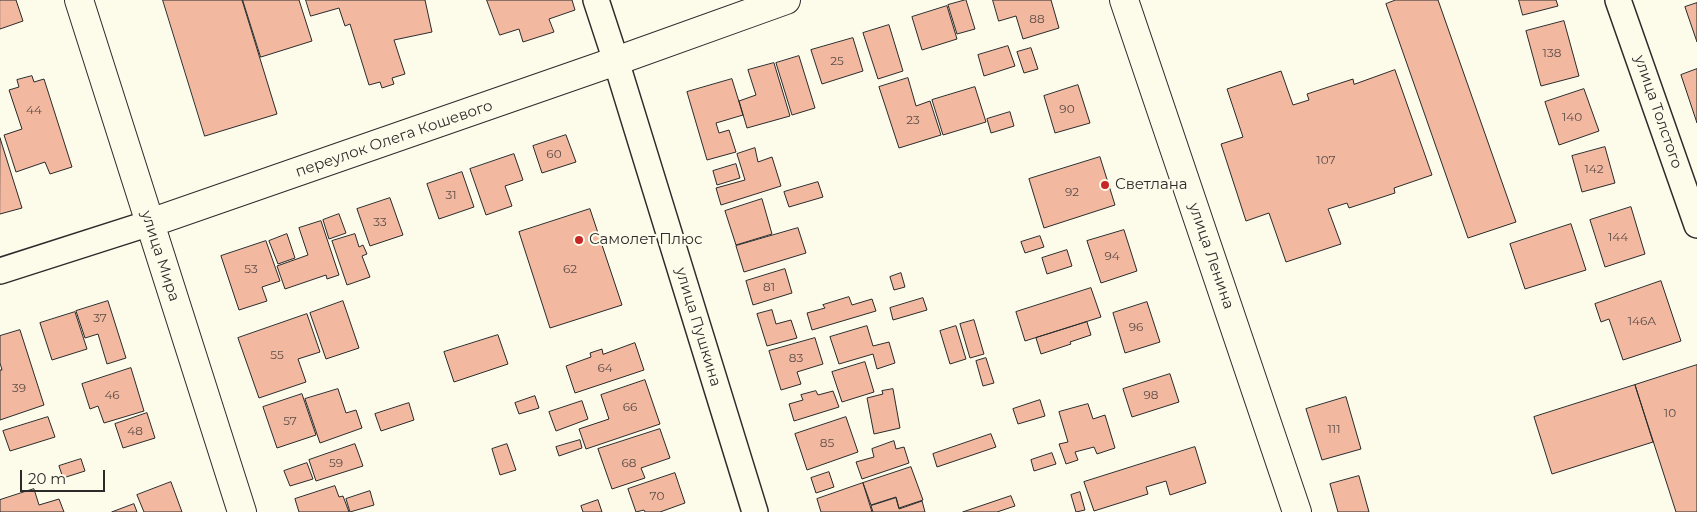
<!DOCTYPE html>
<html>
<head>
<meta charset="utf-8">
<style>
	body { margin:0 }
	#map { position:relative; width:1697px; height:512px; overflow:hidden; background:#fdfbea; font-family:Montserrat,sans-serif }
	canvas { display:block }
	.scale { position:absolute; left:20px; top:470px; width:85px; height:22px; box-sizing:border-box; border:2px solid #2b2b2b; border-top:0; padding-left:6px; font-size:15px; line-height:18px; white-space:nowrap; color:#2b2b2b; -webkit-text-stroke:4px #fdfbea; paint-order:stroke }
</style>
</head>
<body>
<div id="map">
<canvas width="1697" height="512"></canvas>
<div class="scale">20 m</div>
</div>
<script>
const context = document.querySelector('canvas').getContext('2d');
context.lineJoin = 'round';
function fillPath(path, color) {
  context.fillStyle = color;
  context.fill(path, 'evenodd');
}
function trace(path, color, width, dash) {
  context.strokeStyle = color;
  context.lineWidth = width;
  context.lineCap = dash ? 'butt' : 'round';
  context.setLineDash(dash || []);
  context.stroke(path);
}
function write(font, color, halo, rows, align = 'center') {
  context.font = font + ' Montserrat,sans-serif';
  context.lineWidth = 4;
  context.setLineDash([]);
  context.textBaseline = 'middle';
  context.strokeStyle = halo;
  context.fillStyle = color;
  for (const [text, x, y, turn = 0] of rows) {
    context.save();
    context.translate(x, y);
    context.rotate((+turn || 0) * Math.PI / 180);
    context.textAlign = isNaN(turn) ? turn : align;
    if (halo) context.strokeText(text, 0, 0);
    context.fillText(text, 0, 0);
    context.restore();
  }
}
const building = new Path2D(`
	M0 0H16L23 21 0 29Z
	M163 0H242L277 114 205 136Z
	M243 0H299L312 41 261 57Z
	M306 0H425L432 32 394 40 405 74 392 78 394 84 382 88 380 82 369 85 350 24 345 26 339 8 311 16Z
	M487 0H572L575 10 549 19 554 32 523 42 519 29 500 35Z
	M966 0 975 29 957 34 948 5Z
	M993 0H1051L1059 28 1023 39 1016 16 999 21Z
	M1396 0H1438L1516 222 1468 238 1386 4Z
	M1519 0H1556L1558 6 1523 15Z
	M1697 3V42L1685 7Z
	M947 6 957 39 922 50 912 17Z
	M1564 21 1579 76 1541 86 1526 31Z
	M889 25 903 71 878 79 863 33Z
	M853 38 863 71 822 84 811 50Z
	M1008 46 1015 66 984 76 978 55Z
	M1031 48 1038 69 1024 73 1017 52Z
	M799 56 815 108 792 115 776 63Z
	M774 63 790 116 747 128 739 101 756 95 748 70Z
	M1697 69V123L1681 75Z
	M1395 70 1432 175 1394 188 1395 193 1349 208 1347 203 1328 209 1341 244 1286 262 1269 213 1246 221 1221 144 1243 137 1227 89 1281 71 1293 105 1309 100 1307 94 1353 79 1354 84Z
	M32 76 34 82 44 79 72 167 50 174 45 162 16 172 4 135 22 129 9 90 19 87 17 80Z
	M908 78 916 106 930 101 941 135 899 148 879 87Z
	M732 79 743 115 716 123 719 133 729 130 736 152 707 160 687 92Z
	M1078 85 1090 123 1055 133 1044 96Z
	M975 87 986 122 943 135 932 100Z
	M1584 89 1599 131 1559 145 1545 102Z
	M1010 112 1014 126 991 133 987 119Z
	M566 135 576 162 542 173 533 146Z
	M0 138 22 208 0 214Z
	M1605 147 1615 183 1582 192 1572 156Z
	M755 148 758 162 772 157 781 186 721 205 716 188 745 180 737 154Z
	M514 154 523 180 505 186 512 206 486 215 470 169Z
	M1100 157 1115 205 1044 228 1029 179Z
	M736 164 740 178 717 185 713 171Z
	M462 172 474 207 439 219 427 184Z
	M818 182 823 197 789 207 784 192Z
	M390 198 403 235 370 246 357 209Z
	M762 199 772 234 736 245 725 211Z
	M1631 207 1645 254 1605 267 1590 220Z
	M590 209 622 305 550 328 519 232Z
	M339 214 346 233 329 239 323 220Z
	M321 221 339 275 327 279 326 275 285 289 277 266 308 255 299 228Z
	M1571 224 1586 270 1525 289 1510 244Z
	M798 228 806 253 744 272 736 246Z
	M1124 230 1137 271 1101 283 1087 241Z
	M287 234 295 258 278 264 269 241Z
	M355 234 359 247 363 245 367 254 362 256 370 277 347 285 332 241Z
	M1040 236 1044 247 1025 253 1021 242Z
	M266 241 280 281 262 287 267 301 239 310 221 256Z
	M1067 250 1072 266 1047 274 1042 258Z
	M785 269 792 293 753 305 746 281Z
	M901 273 905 287 894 290 890 277Z
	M1661 281 1681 341 1623 360 1609 319 1601 322 1595 304Z
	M1091 288 1101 317 1025 341 1016 312Z
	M849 297 852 305 872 299 876 311 812 330 807 313 825 308 823 305Z
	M923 298 927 310 893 320 890 308Z
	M108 301 126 358 107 364 98 334 85 338 76 311Z
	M343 301 359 348 326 359 310 313Z
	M1147 302 1160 342 1125 353 1113 313Z
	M772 310 776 324 791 320 797 338 767 346 757 314Z
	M75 312 87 349 52 360 40 323Z
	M307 314 320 352 298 359 306 382 259 398 238 338Z
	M974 320 984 354 970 358 960 324Z
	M1087 322 1091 335 1070 342 1071 344 1041 354 1036 338Z
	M867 326 873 346 889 342 895 363 877 369 873 354 839 364 830 337Z
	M956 326 966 359 950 364 940 331Z
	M20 330 44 405 0 420V370H2L0 363V336Z
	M498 335 508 364 454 382 444 352Z
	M815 338 823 364 797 372 801 384 781 390 769 351Z
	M635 343 644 370 575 393 566 366 591 357 590 353 602 349 603 354Z
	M986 358 994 383 983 386 976 361Z
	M865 362 874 392 842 402 832 372Z
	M1697 365V512H1676L1635 385Z
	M131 368 144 411 104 423 98 406 90 409 82 384Z
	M1170 374 1179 402 1132 417 1123 389Z
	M645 380 660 424 586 449 579 429 609 419 601 395Z
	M1635 385 1653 442 1552 474 1534 417Z
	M338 389 346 413 356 410 362 428 320 443 305 399Z
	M893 389 900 428 874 434 867 398 883 394 882 391Z
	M816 391 818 395 833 391 839 407 794 421 789 404 803 400 801 395Z
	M302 394 316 435 277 448 263 407Z
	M535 396 539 408 519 414 515 403Z
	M1346 397 1361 449 1322 460 1306 409Z
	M1040 400 1045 416 1018 424 1013 409Z
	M582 401 588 419 556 431 549 412Z
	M409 403 414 420 381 431 375 414Z
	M1088 404 1093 419 1105 415 1115 448 1097 454 1094 447 1075 452 1078 460 1066 464 1059 444 1068 442 1059 412Z
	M147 413 155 438 123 448 115 424Z
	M48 417 55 437 10 451 3 431Z
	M846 417 858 452 807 470 795 434Z
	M660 429 670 458 641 468 645 478 612 489 598 449Z
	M991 434 996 447 937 467 933 454Z
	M580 440 582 448 559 456 556 447Z
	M894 441 896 449 904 447 909 463 862 479 856 462 874 457 872 449Z
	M355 444 363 466 316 481 309 460Z
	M507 444 516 470 500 475 492 449Z
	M1195 447 1206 483 1170 495 1166 481 1146 487 1148 494 1094 511 1084 482Z
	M1052 453 1056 464 1034 471 1031 460Z
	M81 459 85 471 63 478 59 466Z
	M307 463 313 479 290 486 284 471Z
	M911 467 923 500 899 508 896 497 871 505 863 483Z
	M829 472 834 487 816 493 811 478Z
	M675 473 685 503 660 512H645L644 510 636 512 628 489Z
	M1359 476 1369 512H1338L1330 484Z
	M171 482 182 512H144L137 495Z
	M863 483 872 512H821L817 499Z
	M335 486 339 497 343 496 349 512H299L295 499Z
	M34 489 39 505 59 499 64 512H0V500Z
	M370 491 374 505 350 512 346 499Z
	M1080 492 1085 510 1076 512 1071 495Z
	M1011 496 1015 506 997 512H963Z
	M896 498 899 509 922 501 925 512H873L871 506Z
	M598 500 602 512H583L581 506Z
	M134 504 137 512H112Z`);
const street = new Path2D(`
	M596 0 616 61 755 512
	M1618 0 1697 225
	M0 271 150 223`);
const secondary = new Path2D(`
	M79 0 242 512
	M1124 0 1297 512
	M150 223 616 61 786 0`);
const markers = [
	[1105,185,5,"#c62828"],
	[579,240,5,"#c62828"]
];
const numberNames = [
	["88",1037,19],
	["138",1552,53],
	["25",837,61],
	["90",1067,109],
	["44",34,110],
	["140",1572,117],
	["23",913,120],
	["60",554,154],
	["107",1326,160],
	["142",1594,169],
	["92",1072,192],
	["31",451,195],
	["33",380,222],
	["144",1618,237],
	["94",1112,256],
	["53",251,269],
	["62",570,269],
	["81",769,287],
	["37",100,318],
	["146А",1642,321],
	["96",1136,327],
	["55",277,355],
	["83",796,358],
	["64",605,368],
	["39",19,388],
	["46",112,395],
	["98",1151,395],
	["66",630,407],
	["10",1670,413],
	["57",290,421],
	["111",1334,429],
	["48",135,431],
	["85",827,443],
	["59",336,463],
	["68",629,463],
	["70",657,496]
];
const streetNames = [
	["улица Толстого",1658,112,71],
	["переулок Олега Кошевого",394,139,-19],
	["улица Мира",160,256,72],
	["улица Ленина",1211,256,71],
	["улица Пушкина",698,327,73]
];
const poiNames = [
	["Светлана",1115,185],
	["Самолет Плюс",589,240]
];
fillPath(building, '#f2b8a0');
trace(building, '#2b2b2b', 1);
trace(street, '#2b2b2b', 28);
trace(secondary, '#2b2b2b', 30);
trace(street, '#fdfbea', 25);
trace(secondary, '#fdfbea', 28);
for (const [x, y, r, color] of markers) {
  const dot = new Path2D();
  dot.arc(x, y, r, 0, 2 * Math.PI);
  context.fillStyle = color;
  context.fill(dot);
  trace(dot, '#fdfbea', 2);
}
write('12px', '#5d4e48', null, numberNames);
write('15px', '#2b2b2b', '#fdfbea', streetNames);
write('15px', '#2b2b2b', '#fdfbea', poiNames, 'left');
</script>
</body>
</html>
